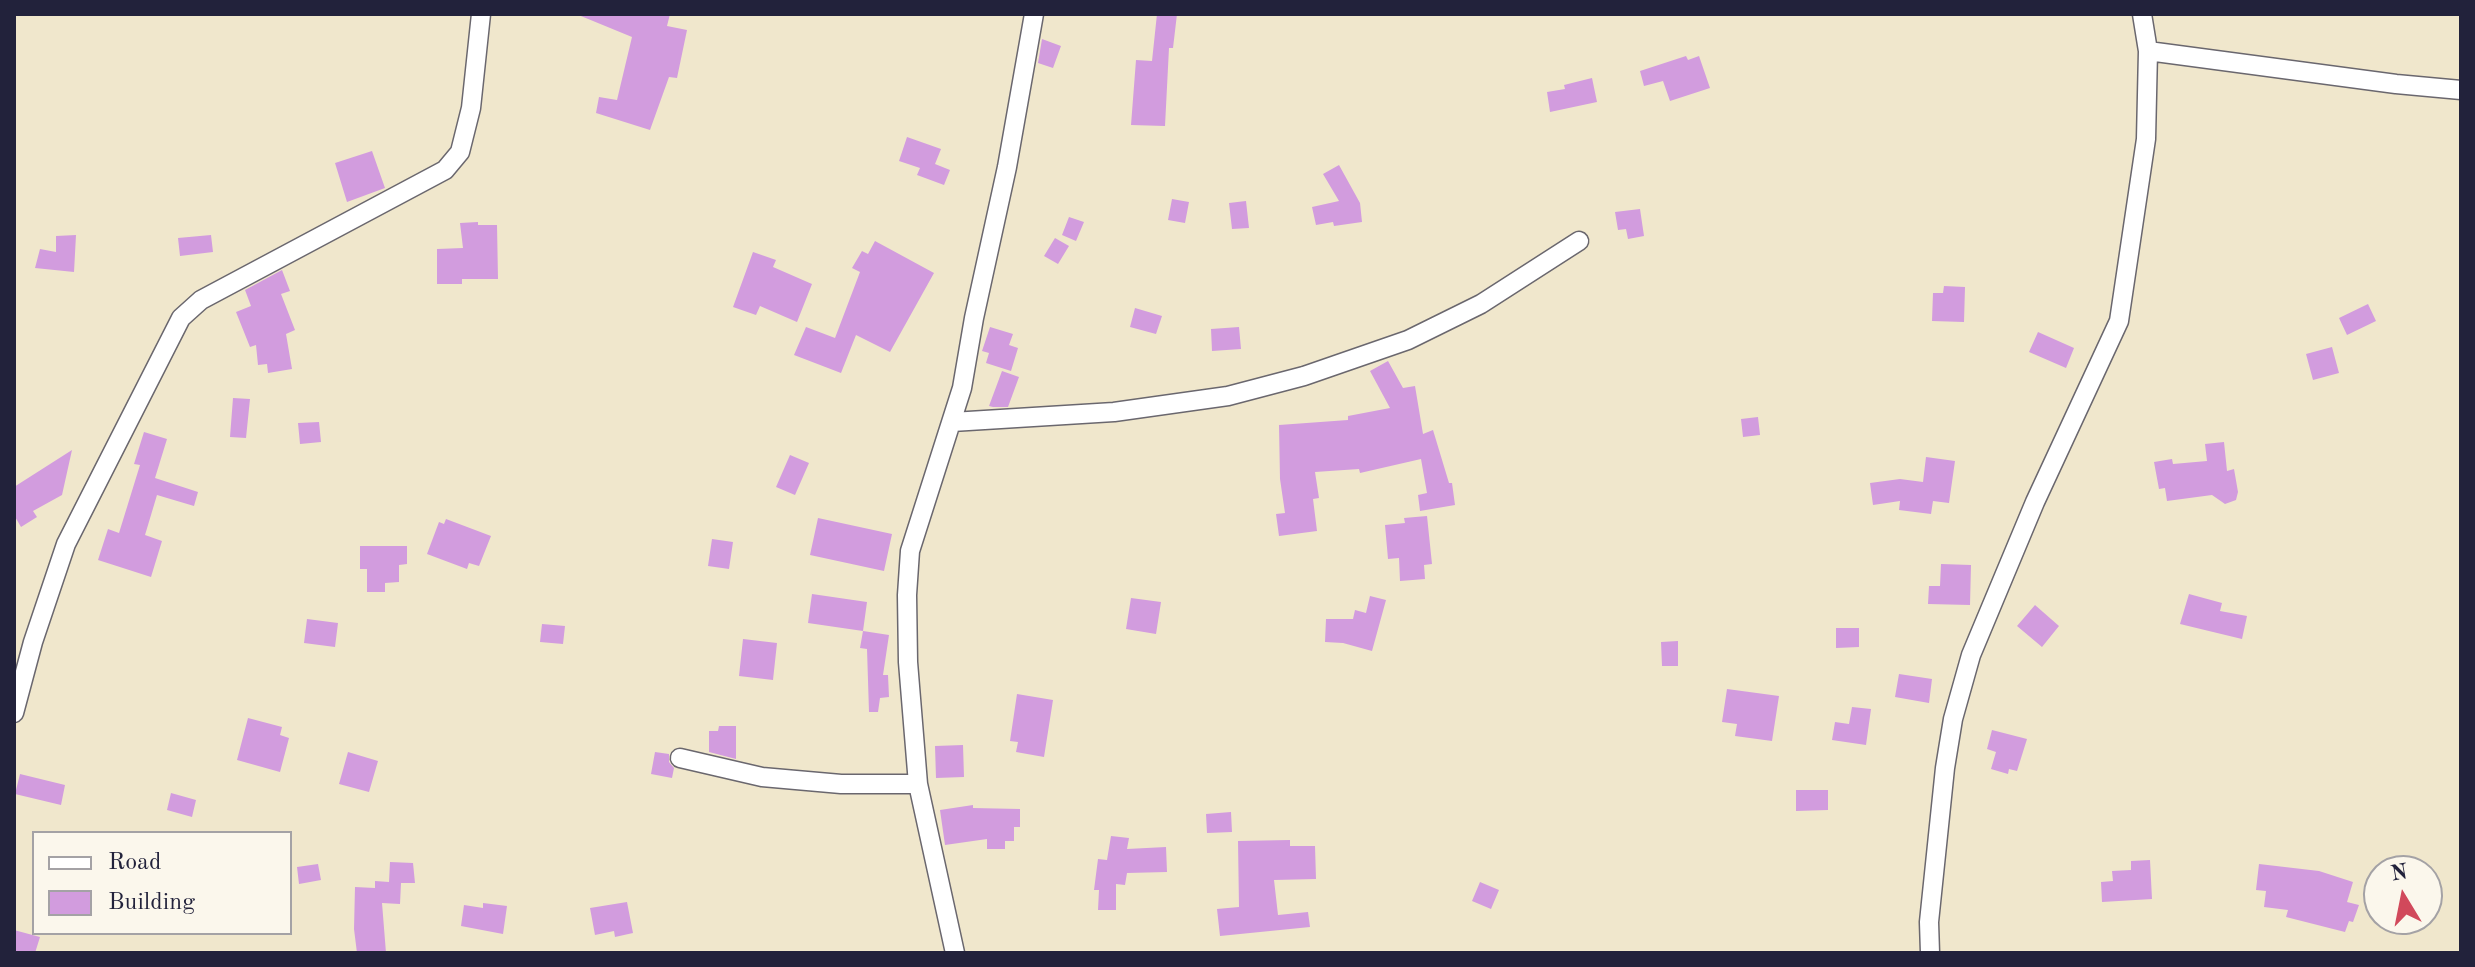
<!DOCTYPE html>
<html>
<head>
<meta charset="utf-8">
<style>
	body { margin:0 }
	#map { position:relative; width:2475px; height:967px; overflow:hidden; background:#f0e7cc; font-family:"Old Standard TT",serif }
	canvas { display:block }
	.frame { position:absolute; inset:0; border:16px solid #22223b; pointer-events:none }
	.legend { position:absolute; left:32px; top:831px; width:260px; height:104px; box-sizing:border-box; background:#fbf7ec; border:2px solid #a4a2a5; margin:0; padding:10px 14px; list-style:none; font-size:24px; color:#22223b }
	.legend li { display:flex; align-items:center; gap:16px; height:40px }
	.legend b { width:40px; border:2px solid #a4a2a5 }
	.north { position:absolute; left:2363px; top:855px; width:80px; height:80px; box-sizing:border-box; background:#fbf7ec; border:2px solid #a4a2a5; border-radius:50%; rotate:350deg; font-size:22px; font-weight:700; line-height:32px; text-align:center; color:#22223b }
	.north::after { content:''; display:block; margin:auto; width:28px; height:36px; background:#d1495b; clip-path:polygon(50% 0,100% 100%,50% 72%,0 100%) }
</style>
</head>
<body>
<div id="map">
<canvas width="2475" height="967"></canvas>
<div class="frame"></div>
<ul class="legend">
<li><b style="height:10px;background:#fff"></b>Road</li>
<li><b style="height:22px;background:#d29cde"></b>Building</li>
</ul>
<div class="north">N</div>
</div>
<script>
const context = document.querySelector('canvas').getContext('2d');
context.lineJoin = 'round';
function fillPath(path, color) {
  context.fillStyle = color;
  context.fill(path, 'evenodd');
}
function trace(path, color, width, dash) {
  context.strokeStyle = color;
  context.lineWidth = width;
  context.lineCap = dash ? 'butt' : 'round';
  context.setLineDash(dash || []);
  context.stroke(path);
}
const building = new Path2D(`
	M576 14H670L667 26 687 30 677 78 669 77 650 130 596 113 599 97 617 100 632 37Z
	M1157 14H1177L1173 48H1169L1165 126 1131 125 1136 60 1152 61Z
	M1042 39 1061 46 1053 68 1038 63Z
	M1686 56 1688 60 1699 56 1710 88 1670 101 1663 81 1644 86 1640 71Z
	M1592 78 1597 102 1550 112 1547 92 1565 89 1564 85Z
	M907 137 941 149 935 164 950 170 944 185 917 175 920 168 899 161Z
	M372 151 385 188 347 202 335 163Z
	M1339 165 1360 203 1362 222 1334 226 1333 222 1316 225 1312 207 1339 201 1323 174Z
	M1172 199 1189 202 1185 223 1168 220Z
	M1246 201 1249 228 1232 229 1229 203Z
	M1640 209 1644 236 1628 239 1626 229 1618 230 1615 212Z
	M1069 217 1084 222 1076 241 1062 235Z
	M478 222V225H497L498 279H462V284H437V249L463 248 460 223Z
	M76 235 74 272 35 268 40 249 56 252V236Z
	M211 235 213 252 180 256 178 238Z
	M1055 238 1069 246 1058 264 1044 256Z
	M875 241 934 273 890 352 856 335 841 373 794 355 806 327 835 338 860 272 852 268 862 251 868 254Z
	M753 252 776 260 773 267 812 284 797 322 760 306 756 315 733 307Z
	M282 270 290 291 281 294 295 330 286 334 292 369 268 373 267 364 258 365 256 345 250 347 236 312 251 306 245 290Z
	M1944 286 1965 287 1964 322 1932 321 1933 293H1943Z
	M2368 304 2376 321 2347 335 2339 318Z
	M1135 308 1162 316 1156 334 1130 327Z
	M990 327 1013 334 1009 345 1018 348 1011 371 986 363 989 353 982 351Z
	M1239 327 1241 349 1212 351 1211 329Z
	M2038 332 2074 348 2066 368 2029 352Z
	M2332 347 2339 373 2313 380 2306 354Z
	M1388 361 1403 388 1415 386 1423 434 1433 430 1449 483H1452L1455 505 1420 511 1418 495 1427 493 1421 459 1360 473 1359 469 1315 472 1319 498 1313 499 1317 531 1279 536 1276 514 1285 513 1280 479 1279 425 1348 420V416L1390 408 1370 371Z
	M1002 371 1019 377 1008 407H993L989 406Z
	M233 398 250 399 246 438 230 437Z
	M1758 417 1760 435 1743 437 1741 419Z
	M319 422 321 442 300 444 298 423Z
	M144 432 167 439 155 478 198 492 194 506 157 495 145 535 162 541 151 577 98 560 108 529 119 533 140 465 134 464Z
	M2224 442 2227 471 2234 469 2238 492 2236 500 2225 504 2212 495 2167 501 2165 488 2159 489 2154 462 2172 459 2173 464 2207 461 2205 444Z
	M72 450 62 495 33 511 37 517 21 527 14 515V487Z
	M790 455 809 463 795 495 776 487Z
	M1926 457 1955 461 1949 503 1933 501 1931 514 1899 510 1900 501 1873 505 1870 483 1900 479 1923 482Z
	M1427 516 1432 564 1424 565 1425 579 1400 581 1399 558 1388 559 1385 525 1405 523 1404 518Z
	M818 518 892 534 884 571 810 555Z
	M446 519 491 536 479 566 469 563 467 569 427 554 439 522 444 524Z
	M712 539 733 542 729 569 708 566Z
	M360 546H407V564L399 565V582L385 583V592H367V569H360Z
	M1941 564 1971 565 1970 605 1928 604 1929 586H1940Z
	M812 594 867 602 863 631 889 635 883 675H888L889 697 880 698 878 712H869L867 649 860 648 863 631 808 623Z
	M2189 594 2222 603 2220 611 2247 616 2242 639 2180 624Z
	M1370 596 1386 600 1372 651 1343 643 1325 642 1326 619H1353L1355 610 1366 613Z
	M1131 598 1161 602 1156 634 1126 629Z
	M2035 605 2059 626 2042 647 2017 626Z
	M307 619 338 623 335 647 304 643Z
	M542 624 565 626 563 644 540 642Z
	M1836 628H1859V647L1836 648Z
	M743 639 777 643 773 680 739 676Z
	M1678 641V666H1662L1661 642Z
	M1899 674 1932 679 1929 703 1895 697Z
	M1727 689 1779 696 1772 741 1735 736 1737 724 1722 722Z
	M1017 694 1053 700 1044 757 1016 752 1018 742 1010 741Z
	M1852 707 1871 709 1866 745 1832 740 1835 722 1849 724Z
	M248 718 282 727 280 735 289 738 280 772 237 760Z
	M719 726H736V759L709 752V731H718Z
	M1992 730 2027 739 2017 771 2009 769 2008 774 1991 769 1996 752 1987 749Z
	M963 745 964 777 936 778 935 746Z
	M348 752 378 761 369 792 339 784Z
	M655 752 669 754V762L674 768 672 778 651 774Z
	M20 774 65 785 61 805 15 794Z
	M1796 790H1828V810L1796 811Z
	M171 793 196 800 192 817 167 810Z
	M973 805V808L1020 809V827H1014V841H1005V849H987V839L945 845 940 810Z
	M1231 812 1232 832 1207 833 1206 814Z
	M1111 836 1129 838 1127 849 1166 847 1167 872 1127 873 1125 885 1116 884V910H1098L1099 890H1094L1098 859 1107 860Z
	M1290 840V846H1315L1316 879 1274 880 1278 915 1308 912 1310 927 1220 936 1217 909 1239 907 1238 841Z
	M2150 860 2152 899 2102 902 2101 882 2113 881 2112 871 2131 870V861Z
	M390 862 413 863 415 883H401L400 904 382 903 386 953H357L354 929 355 887 375 888V881L389 882Z
	M318 864 321 880 299 884 297 867Z
	M2259 864 2319 871 2353 882 2347 902 2359 905 2353 922 2349 921 2345 932 2286 917 2288 910 2264 907 2266 891 2256 890Z
	M1480 882 1499 890 1491 909 1472 901Z
	M627 902 633 933 615 937 614 931 595 935 590 908Z
	M483 903 507 906 503 934 461 926 464 905 483 908Z
	M14 930 40 937 35 953H14Z`);
const street = new Path2D(`
	M2148 51 2396 84 2461 90
	M952 422 1114 412 1228 396 1304 376 1408 340 1481 304 1579 241
	M14 713 33 642 66 544 181 318 201 300 445 170 460 152 471 108 481 14
	M680 758 762 777 841 784H918
	M955 953 918 784 908 662 907 595 910 551 962 388 974 318 1007 167 1034 14
	M1930 953 1929 922 1945 768 1953 719 1971 655 2035 502 2119 321 2146 139 2148 51 2142 14`);
fillPath(building, '#d29cde');
trace(street, '#6a676e', 21);
trace(street, '#fff', 18);
</script>
</body>
</html>
